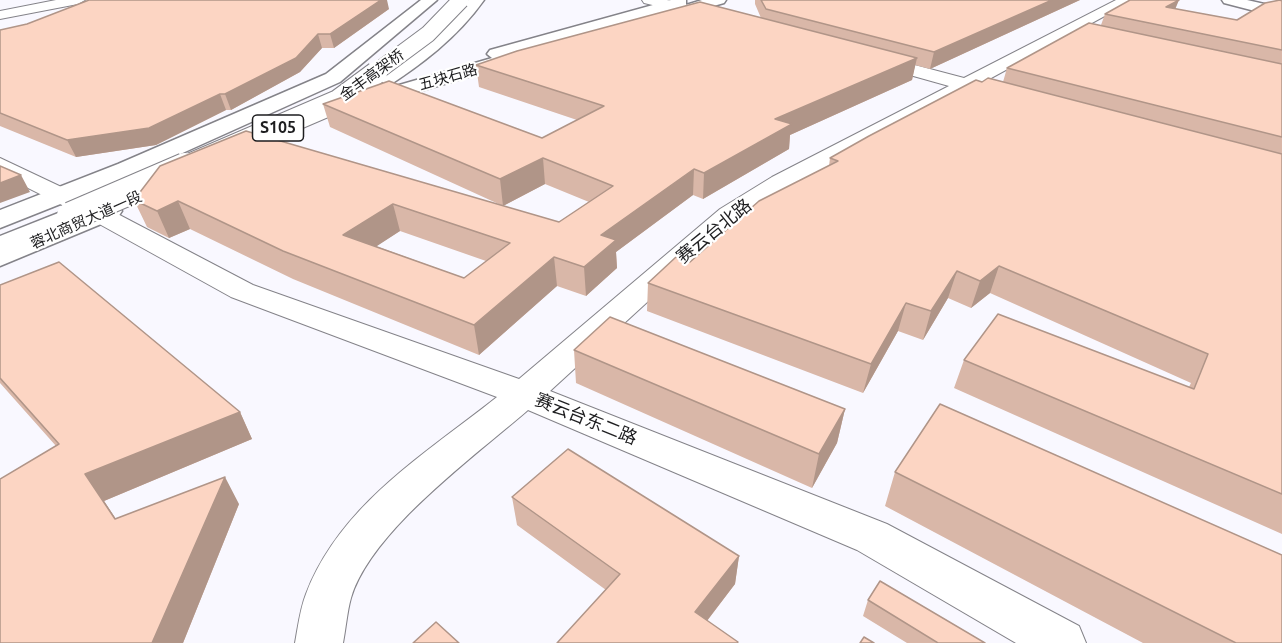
<!DOCTYPE html>
<html>
<head>
<meta charset="utf-8">
<style>
	body { margin:0 }
	canvas { display:block; background:#f9f8ff }
</style>
</head>
<body>
<canvas width="1282" height="643"></canvas>
<script>
const context = document.querySelector('canvas').getContext('2d');
context.lineJoin = 'round';
function trace(path, color, width, dash) {
  context.strokeStyle = color;
  context.lineWidth = width;
  context.lineCap = dash ? 'butt' : 'round';
  context.setLineDash(dash || []);
  context.stroke(path);
}
function fillPath(path, color) {
  context.fillStyle = color;
  context.fill(path, 'evenodd');
}
function write(font, color, halo, rows, align = 'center') {
  context.font = font + ' Ubuntu,"Noto Sans SC",sans-serif';
  context.lineWidth = 4.5;
  context.setLineDash([]);
  context.textBaseline = 'middle';
  context.strokeStyle = halo;
  context.fillStyle = color;
  for (const [text, x, y, turn = 0] of rows) {
    context.save();
    context.translate(x, y);
    context.rotate((+turn || 0) * Math.PI / 180);
    context.textAlign = isNaN(turn) ? turn : align;
    if (halo) context.strokeText(text, 0, 0);
    context.fillText(text, 0, 0);
    context.restore();
  }
}
const street = new Path2D(`
	M56 0H85L78 4 0 19V11Z
	M642 0H667L708 10 710 13 703 17 644 3Z
	M1116 0H1134L982 83 984 87 982 91H968L788 187 738 219 550 391 887 524 1079 626 1086 643H1016L857 550 528 410C475 456 371 531 351 598 347 612 346 628 343 643H295C298 627 300 609 306 594 340 505 425 454 497 397L231 297 92 220 0 174V158L110 210 253 285 519 379 720 209 772 177 949 86 867 63 864 59 867 55 873 54 964 78Z`);
const secondary = new Path2D(`
	M421 0H437L340 82 136 174 0 228V210L118 164 326 74Z
	M469 0H484C457 38 421 65 382 90L492 58 487 54 490 50 671 0H686V5L702 0H726L724 3 661 21 655 19V14L523 52 528 56 525 60 380 103 373 105 364 101 351 109H337L334 105 337 101C386 71 431 44 469 0Z
	M1222 0H1247L1282 8V18L1224 3Z
	M109 203 118 205 122 211 118 217 0 266V246Z`);
const highway = new Path2D(`
	M71 208 81 210 84 216 81 222 0 255V236Z`);
const highwayBridgeFar2 = new Path2D(`
	M374 74 428 34 461 0`);
const highwayBridgeFar1 = new Path2D(`
	M182 168 338 101 376 73`);
const highwayBridge = new Path2D(`
	M71 216 185 167`);
const wall = new Path2D(`
	M755 0H1080L930 69 915 65 912 80 790 135 789 149 703 199 693 195 616 252 617 268 586 296 557 286 479 355 293 279 190 229 169 238 147 227 134 200 160 166 559 222 589 202 545 184 503 206 330 127 323 104 542 138 577 120 479 87 476 65 761 18 755 4ZM400 231 486 261 464 278 376 246Z
	M1282 1V534L954 388 964 360 1189 387 1191 383 990 293 971 308 948 298 923 340 898 331 863 393 647 311 648 283 690 262 829 166 830 158 982 82H1003L1007 68 1101 25 1105 14 1176 9 1237 20Z
	M389 9 334 48H322L300 72 231 110H226L156 145 76 157 0 126V30Z
	M0 285 240 412 252 439 104 501 116 519 239 504 183 643H0L56 446 0 383Z
	M574 350 845 409 837 443 812 488 576 383Z
	M895 472 1282 643H1143L885 506Z
	M512 497 739 556 735 584 707 621 606 590 517 525Z
	M868 600 985 643H907L863 616Z`);
const shadedWall = new Path2D(`
	M369 0H387L389 9 334 48 330 34Z
	M1052 0H1080L930 69 934 52Z
	M1179 0 1172 17 1166 7Z
	M318 34 322 48 300 72 231 110 225 94Z
	M917 58 912 80 790 135 789 149 703 199 704 173 775 119Z
	M220 94 226 110 156 145 76 157 67 140Z
	M543 158 545 184 503 206 500 179Z
	M694 169 693 195 616 252 617 268 586 296 584 267 601 235Z
	M21 175 30 192 0 203V183Z
	M178 201 190 229 169 238 157 211Z
	M393 204 400 231 351 263 343 235Z
	M554 257 557 286 479 355 474 325Z
	M999 266 990 293 971 308 980 281Z
	M957 271 948 298 923 340 931 311Z
	M906 303 898 331 863 393 871 364Z
	M845 409 837 443 812 488 819 454Z
	M240 412 252 439 104 501 134 547 85 474Z
	M225 477 239 504 183 643H152Z
	M739 556 735 584 693 639 695 612Z`);
const building = new Path2D(`
	M89 0H381L330 34H318L296 58 225 94H220L149 128 67 140 0 113V30L27 24Z
	M761 0H1052L934 52 766 9Z
	M1130 0H1179L1166 7 1237 20 1265 3 1280 0 1282 1V50L1105 14Z
	M700 2 917 58 775 119 792 124 704 173 694 169 601 235 616 240 584 267 554 257 474 325 283 251 178 201 157 211 134 200 160 166 246 131 559 222 613 186 543 158 500 179 323 104 389 81 542 138 604 106 476 65 517 51ZM393 204 510 243 464 278 343 235Z
	M1089 23 1282 64V137L1007 68Z
	M988 78 1282 154V494L964 360 998 314 1194 389 1208 354 999 266 980 281 957 271 931 311 906 303 871 364 648 283 676 257 690 262 759 201 838 161 830 158 869 136 976 80 982 82Z
	M0 166 21 175 0 183Z
	M59 262 240 412 85 474 115 519 225 477 152 643H0V479L59 444 0 378V285Z
	M610 317 845 409 819 454 574 350Z
	M940 404 1282 555V643H1236L895 472Z
	M568 449 739 556 695 612 738 642 737 643H557L620 574 512 497Z
	M880 581 985 643H938L868 600Z
	M436 622 459 643H413Z
	M864 637 874 643H860Z`);
const farStreetnames = [
	["金丰高架桥",372,75,-36],
	["五块石路",448,77,-16],
	["蓉北商贸大道一段",86,220,-24]
];
const shields = [
	[278,128,51]
];
const shieldNames = [
	["S105",278,128]
];
const streetNames = [
	["赛云台北路",714,231,-39],
	["赛云台东二路",586,419,22]
];
trace(street, '#848389', 2);
trace(secondary, '#848389', 3);
trace(highway, '#848389', 3);
fillPath(street, '#fff');
fillPath(secondary, '#fff');
fillPath(highway, '#fff');
trace(highwayBridgeFar2, '#848389', 18, []);
trace(highwayBridgeFar1, '#848389', 24, []);
trace(highwayBridge, '#848389', 30, []);
trace(highwayBridgeFar2, '#fff', 16);
trace(highwayBridgeFar1, '#fff', 22);
trace(highwayBridge, '#fff', 28);
fillPath(wall, '#d9b7a8');
fillPath(shadedWall, '#b09588');
fillPath(building, '#fcd5c3');
trace(building, '#b09588', 1.5);
write('15px', '#1d1d1f', '#fff', farStreetnames);
for (const [x, y, w] of shields) {
  const box = new Path2D();
  box.roundRect(x - w / 2, y - 13, w, 26, 4.5);
  context.fillStyle = '#fff';
  context.fill(box);
  trace(box, '#1d1d1f', 1.5);
}
write('bold 16px', '#1d1d1f', null, shieldNames);
write('18px', '#1d1d1f', '#fff', streetNames);
</script>
</body>
</html>
